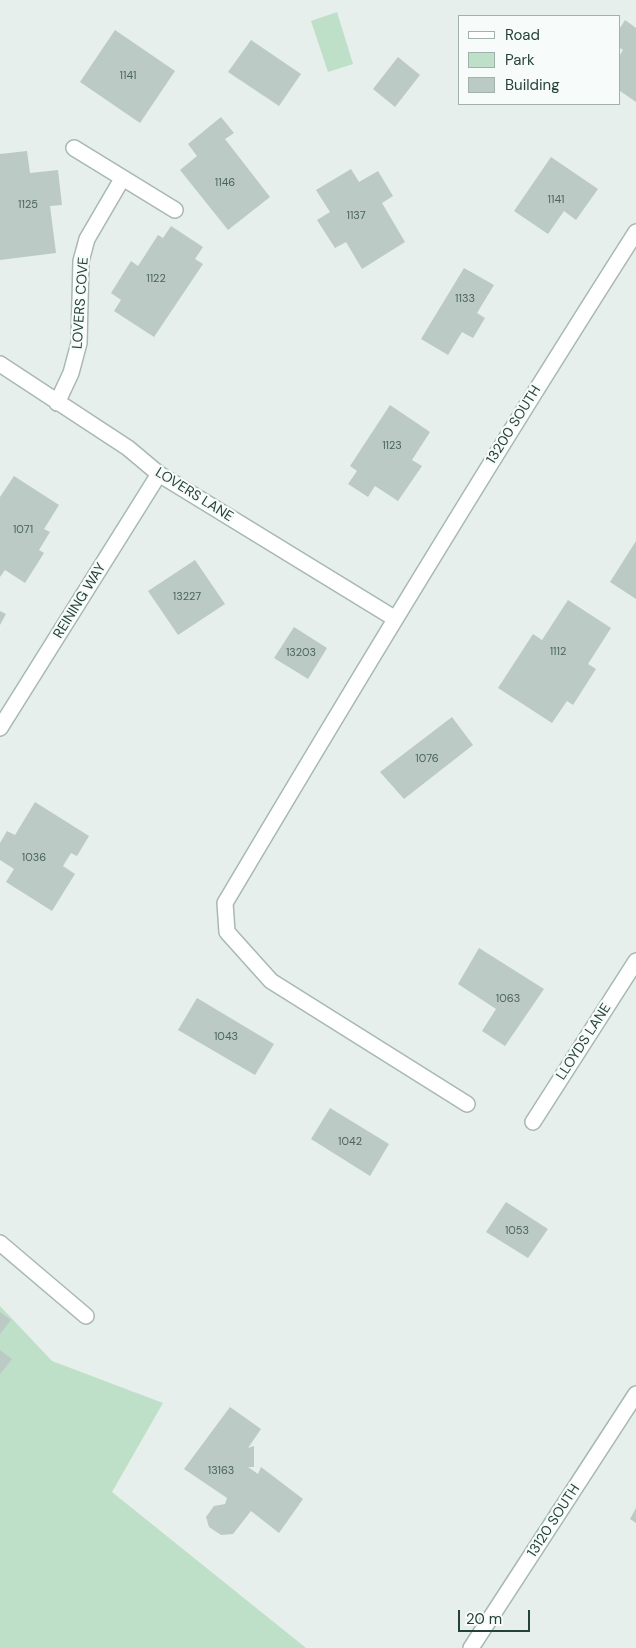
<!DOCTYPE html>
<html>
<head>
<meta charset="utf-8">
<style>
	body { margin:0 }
	#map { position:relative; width:636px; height:1648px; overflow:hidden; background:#e6efeb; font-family:"DM Sans",sans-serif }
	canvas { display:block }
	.legend { position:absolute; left:458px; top:15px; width:162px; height:90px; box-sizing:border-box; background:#f7fbf9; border:1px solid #a3b1ad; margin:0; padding:6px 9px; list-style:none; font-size:15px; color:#24423a }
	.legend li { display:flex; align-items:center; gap:10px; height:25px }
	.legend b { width:25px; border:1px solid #a3b1ad }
	.scale { position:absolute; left:458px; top:1610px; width:72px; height:22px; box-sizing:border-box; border:2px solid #24423a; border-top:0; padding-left:6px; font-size:15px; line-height:18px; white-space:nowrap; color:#24423a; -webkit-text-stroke:4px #f7fbf9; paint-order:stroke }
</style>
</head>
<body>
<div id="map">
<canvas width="636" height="1648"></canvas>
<ul class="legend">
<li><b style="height:6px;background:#fff"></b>Road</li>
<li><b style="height:14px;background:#bfe0c8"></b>Park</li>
<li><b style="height:14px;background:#bbcac4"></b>Building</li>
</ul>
<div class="scale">20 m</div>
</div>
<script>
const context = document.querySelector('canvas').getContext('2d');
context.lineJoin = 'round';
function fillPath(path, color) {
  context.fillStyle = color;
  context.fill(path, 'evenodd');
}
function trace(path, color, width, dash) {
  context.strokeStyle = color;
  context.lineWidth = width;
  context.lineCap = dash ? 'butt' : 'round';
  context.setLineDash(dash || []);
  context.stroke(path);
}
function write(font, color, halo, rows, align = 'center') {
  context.font = font + ' "DM Sans",sans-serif';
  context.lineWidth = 4.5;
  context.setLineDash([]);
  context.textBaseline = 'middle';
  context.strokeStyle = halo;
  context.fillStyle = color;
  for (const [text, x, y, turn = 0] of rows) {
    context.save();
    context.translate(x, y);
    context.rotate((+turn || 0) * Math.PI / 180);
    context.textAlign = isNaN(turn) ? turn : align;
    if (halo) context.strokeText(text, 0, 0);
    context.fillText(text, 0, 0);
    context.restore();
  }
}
const green = new Path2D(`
	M337 12 353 64 328 72 311 21Z
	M0 1306 52 1361 163 1403 112 1492 306 1648H0Z`);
const building = new Path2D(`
	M625 20 636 28V102L620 91V55L623 50 620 48V28Z
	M115 30 175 71 140 123 80 82Z
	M251 40 301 74 279 106 228 72Z
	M398 57 420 75 395 107 373 89Z
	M221 117 234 133 225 139 270 197 228 230 180 170 197 156 188 144Z
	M27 151 30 173 58 170 62 205 50 206 56 253 0 260V154Z
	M551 157 598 189 576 220 564 211 548 234 514 211Z
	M351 169 359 182 378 171 393 196 382 203 405 242 362 269 346 242 335 248 317 220 330 212 316 190Z
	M171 226 203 247 195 259 203 264 154 337 114 311 121 300 111 293 131 261 138 266 158 235 163 238Z
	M464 268 494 285 477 313 485 318 473 338 462 332 448 355 421 339Z
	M390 405 430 432 412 460 422 466 398 501 375 486 368 497 348 484 357 471 350 466Z
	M14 476 59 505 44 529 50 532 39 550 44 553 25 583 5 570 0 577V497Z
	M636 541V599L610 582Z
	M195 560 225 604 178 635 148 591Z
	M568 600 611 628 588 664 596 669 573 705 567 701 552 723 498 688 533 634 542 640Z
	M0 611 6 614 0 625Z
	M294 627 327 648 308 679 274 658Z
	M452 717 473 745 404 799 380 772Z
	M35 802 89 836 77 856 71 853 63 866 75 874 52 911 6 882 14 869 0 860V843L7 831 15 835Z
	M479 948 544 989 505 1046 482 1031 496 1009 458 984Z
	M197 998 274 1044 255 1075 178 1030Z
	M330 1108 389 1144 370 1176 311 1139Z
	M506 1202 548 1229 528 1258 486 1232Z
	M0 1312 11 1320 0 1334Z
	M0 1350 12 1359 0 1374Z
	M230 1407 261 1429 248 1448 254 1446V1467H248L258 1474 261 1467 303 1499 279 1533 251 1511 233 1534 221 1535 209 1527 206 1517 214 1506 225 1504 227 1498 184 1469Z
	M636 1508V1523L630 1519Z`);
const minor = new Path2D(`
	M74 148 175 210
	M0 364 128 448 159 474 394 618
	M57 403 71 373 79 343 81 261 87 239 122 179
	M0 728 159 474
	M467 1104 271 981 227 932 225 903C359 677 495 453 636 232
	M533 1122 636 961
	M0 1243 86 1316
	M471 1648 636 1394`);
const numberNames = [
	["1141",128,76],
	["1146",225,183],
	["1141",556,200],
	["1125",28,205],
	["1137",356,216],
	["1122",156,279],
	["1133",465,299],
	["1123",392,446],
	["1071",23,530],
	["13227",187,597],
	["1112",558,652],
	["13203",301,653],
	["1076",427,759],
	["1036",34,858],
	["1063",508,999],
	["1043",226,1037],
	["1042",350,1142],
	["1053",517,1231],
	["13163",221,1471]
];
const streetNames = [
	["LOVERS COVE",81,303,-86],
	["13200 SOUTH",514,425,-58],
	["LOVERS LANE",194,495,32],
	["REINING WAY",80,601,-58],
	["LLOYDS LANE",584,1042,-57],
	["13120 SOUTH",554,1521,-57]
];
fillPath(green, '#bfe0c8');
fillPath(building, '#bbcac4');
trace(minor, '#a8b8b2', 18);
trace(minor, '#fff', 15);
write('11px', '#4a645c', null, numberNames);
write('14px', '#24423a', '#f7fbf9', streetNames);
</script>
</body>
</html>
